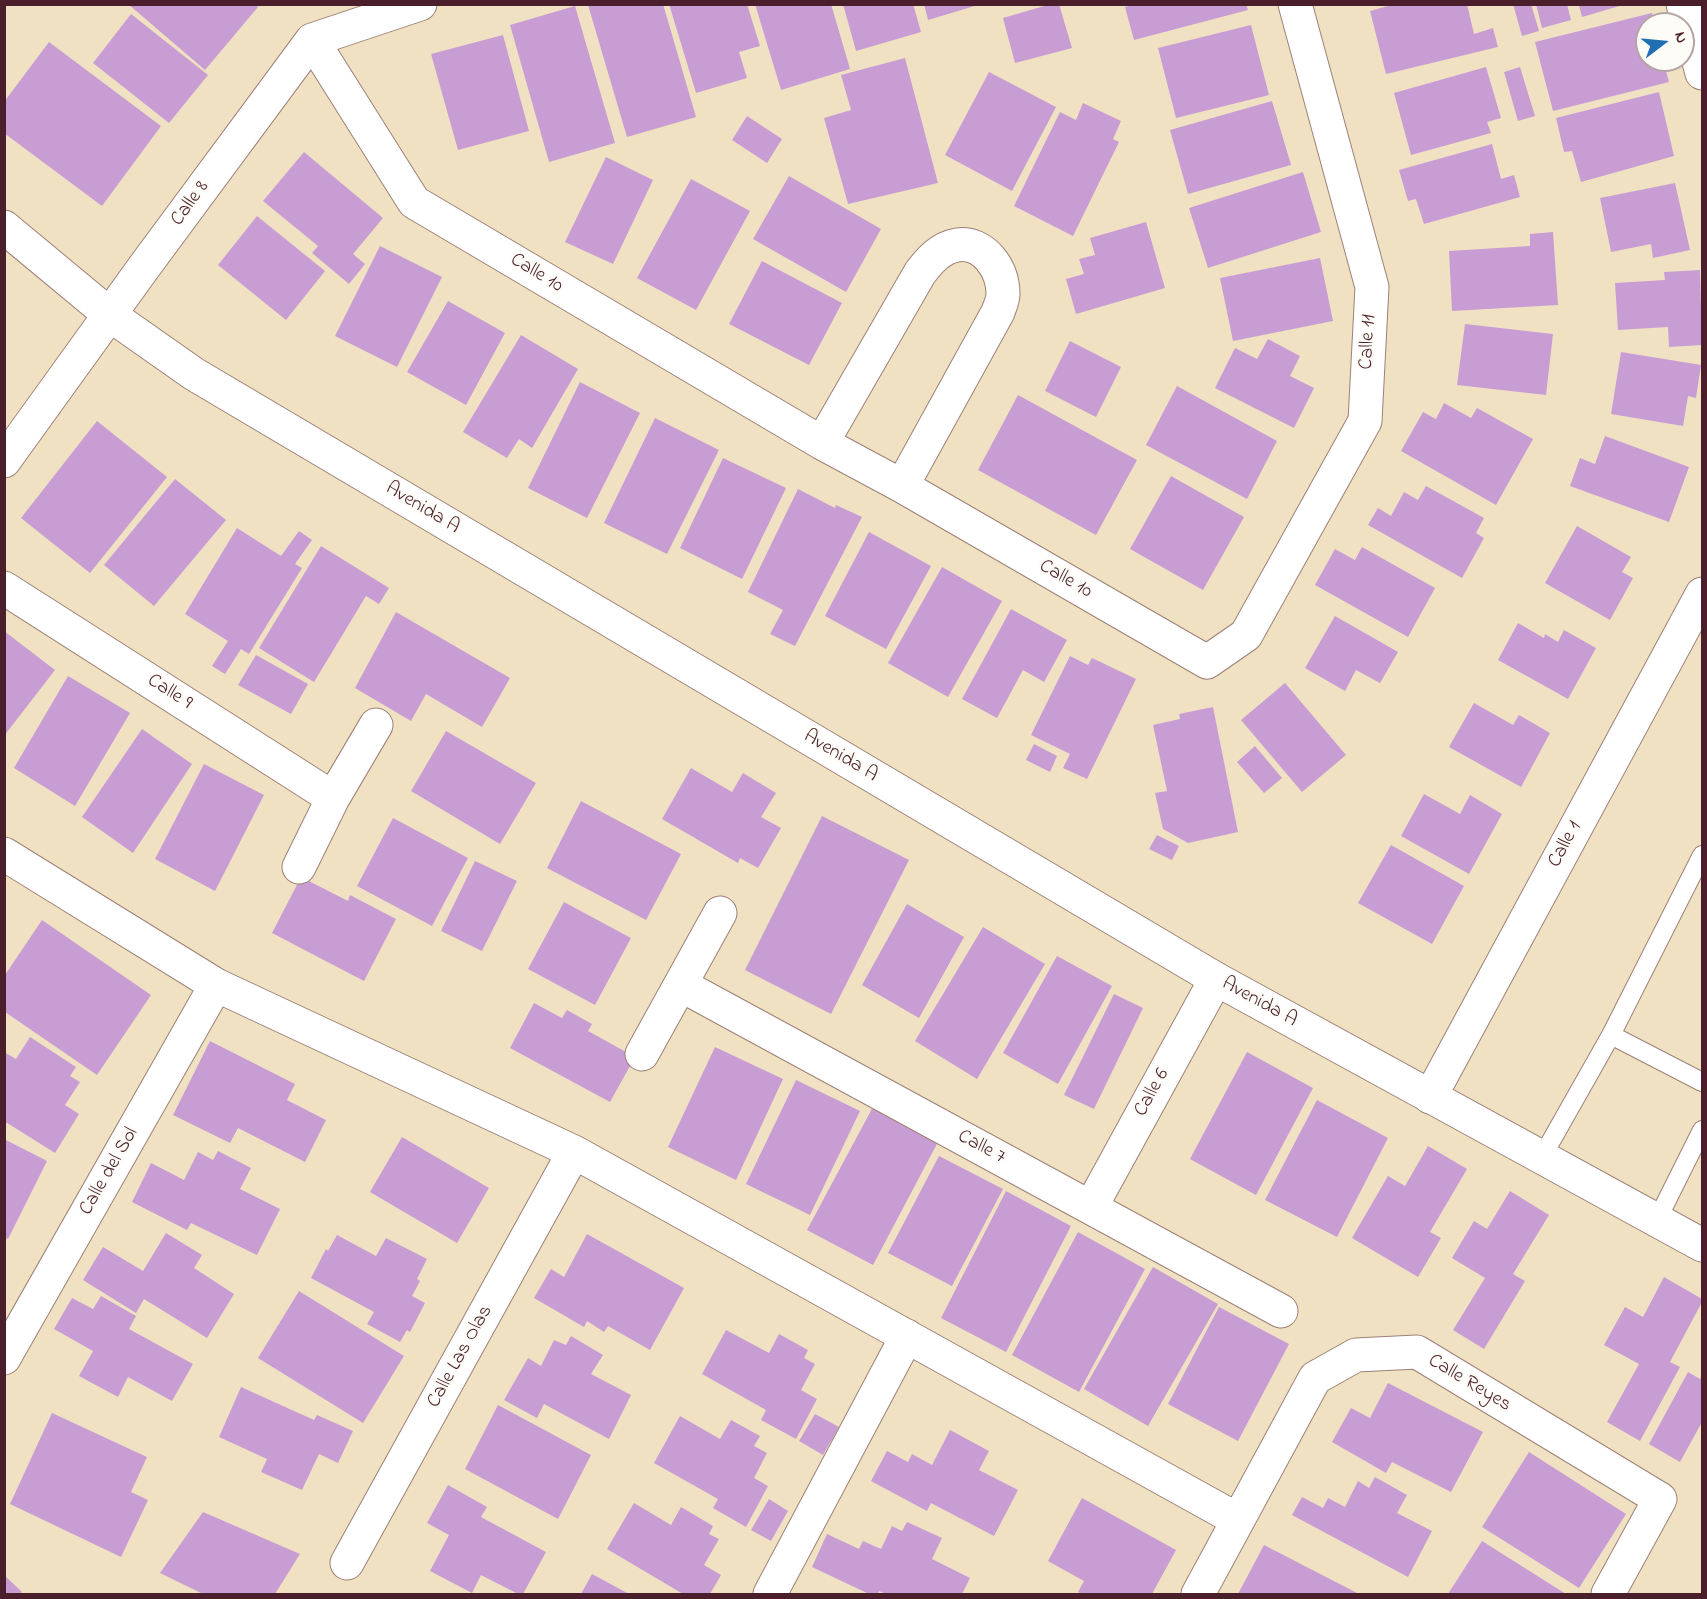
<!DOCTYPE html>
<html>
<head>
<meta charset="utf-8">
<style>
	body { margin:0 }
	#map { position:relative; width:1707px; height:1599px; overflow:hidden; background:#f0e1c3; font-family:"Indie Flower",sans-serif }
	canvas { display:block }
	.frame { position:absolute; inset:0; border:6px solid #4a1f2b; pointer-events:none }
	.north { position:absolute; left:1635px; top:12px; width:60px; height:60px; box-sizing:border-box; background:#fdfcf7; border:2px solid #b5a4a5; border-radius:50%; rotate:74deg; font-size:16px; font-weight:700; line-height:24px; text-align:center; color:#4a1f2b }
	.north::after { content:''; display:block; margin:auto; width:21px; height:27px; background:#1f6fb2; clip-path:polygon(50% 0,100% 100%,50% 72%,0 100%) }
</style>
</head>
<body>
<div id="map">
<canvas width="1707" height="1599"></canvas>
<div class="frame"></div>
<div class="north">N</div>
</div>
<script>
const context = document.querySelector('canvas').getContext('2d');
context.lineJoin = 'round';
function fillPath(path, color) {
  context.fillStyle = color;
  context.fill(path, 'evenodd');
}
function trace(path, color, width, dash) {
  context.strokeStyle = color;
  context.lineWidth = width;
  context.lineCap = dash ? 'butt' : 'round';
  context.setLineDash(dash || []);
  context.stroke(path);
}
function write(font, color, halo, rows, align = 'center') {
  context.font = font + ' "Indie Flower",sans-serif';
  context.lineWidth = 5;
  context.setLineDash([]);
  context.textBaseline = 'middle';
  context.strokeStyle = halo;
  context.fillStyle = color;
  for (const [text, x, y, turn = 0] of rows) {
    context.save();
    context.translate(x, y);
    context.rotate((+turn || 0) * Math.PI / 180);
    context.textAlign = isNaN(turn) ? turn : align;
    if (halo) context.strokeText(text, 0, 0);
    context.fillText(text, 0, 0);
    context.restore();
  }
}
const building = new Path2D(`
	M128 4H255L258 7 205 70Z
	M591 4H663L696 117 627 137 588 5Z
	M669 4H747L760 46 739 52 747 78 696 93Z
	M755 4H831L850 69 781 90Z
	M843 4H913L921 32 856 51Z
	M924 4H978V5L928 20Z
	M1051 4H1059L1072 48 1015 63 1003 18Z
	M1136 4H1246L1248 10 1134 40 1125 7Z
	M1395 4H1467L1474 34 1493 28 1498 47 1386 74 1370 11Z
	M1513 4H1531L1539 31 1522 36Z
	M1536 4H1567L1571 20 1542 28Z
	M1579 5H1623L1582 17Z
	M575 6 615 143 549 162 510 25Z
	M1652 13 1654 24H1647V60H1663L1669 82 1553 111 1535 42Z
	M131 14 208 75 169 123 93 63Z
	M1251 25 1269 95 1176 118 1158 48Z
	M503 35 529 131 458 150 431 54Z
	M49 42 161 126 102 206 4 133V102Z
	M905 58 938 183 848 204 824 118 851 110 841 75Z
	M1486 67 1501 118 1487 122 1491 133 1411 155 1394 93Z
	M1520 67 1535 116 1518 121 1504 72Z
	M989 72 1056 107 1012 191 945 155Z
	M1659 92 1674 156 1581 182 1572 151 1564 152 1556 118Z
	M1272 101 1291 165 1188 194 1170 130Z
	M1083 103 1121 121 1113 139 1119 142 1073 236 1014 206 1060 112 1076 120Z
	M747 116 782 139 767 163 732 140Z
	M1492 144 1501 179 1514 175 1520 197 1424 224 1416 199 1408 201 1399 170Z
	M304 152 383 218 353 254 365 264 349 284 312 253 318 246 263 201Z
	M606 157 653 180 613 264 565 242Z
	M1303 172 1321 232 1208 268 1189 208Z
	M789 176 881 229 846 292 753 239Z
	M691 179 750 211 696 310 637 278Z
	M1675 183 1690 250 1653 258 1651 244 1611 252 1600 198Z
	M257 216 325 271 286 320 218 265Z
	M1146 222 1165 288 1076 314 1066 279 1084 274 1079 259 1095 255 1090 238Z
	M1553 232 1558 305 1452 311 1449 251 1530 246V234Z
	M380 246 442 277 397 367 335 336Z
	M1320 258 1333 321 1233 341 1220 278Z
	M762 261 842 303 809 365 729 324Z
	M1700 270 1702 345 1669 347 1668 327 1618 330 1615 283 1665 280 1664 272Z
	M448 301 505 333 466 405 407 372Z
	M1465 324 1553 334 1546 395 1457 385Z
	M521 335 578 369 532 448 519 439 507 458 463 432Z
	M1268 339 1300 356 1290 376 1314 388 1294 428 1215 388 1235 348 1257 359Z
	M1070 341 1121 367 1096 417 1045 391Z
	M1621 352 1701 365 1696 398 1688 396 1683 426 1611 414Z
	M580 382 640 413 587 518 528 488Z
	M1177 386 1277 441 1247 499 1146 445Z
	M1018 395 1137 460 1096 535 978 470Z
	M1444 403 1471 418 1477 408 1533 439 1496 505 1401 451 1423 412 1436 419Z
	M655 418 719 450 667 554 604 523Z
	M97 421 167 477 90 573 21 518Z
	M1605 436 1689 467 1669 522 1570 486 1580 458 1595 464Z
	M723 458 786 488 742 579 680 548Z
	M1171 476 1244 517 1203 590 1130 549Z
	M175 479 226 520 154 606 104 565Z
	M1426 486 1484 518 1476 533 1484 538 1462 578 1368 525 1378 508 1391 516 1404 492 1418 500Z
	M798 489 835 508 836 505 862 517 795 646 770 634 783 610 748 592Z
	M1577 526 1631 557 1622 572 1633 578 1610 620 1545 583Z
	M237 528 281 556 299 531 312 540 295 564 302 568 249 654 241 649 225 674 212 666 228 641 185 614Z
	M869 532 931 566 886 649 825 616Z
	M321 546 389 588 379 604 366 596 314 682 259 648Z
	M1362 547 1435 588 1408 637 1315 585 1335 549 1355 560Z
	M942 567 1002 601 948 697 888 663Z
	M1011 609 1067 640 1044 682 1023 670 997 718 962 699Z
	M396 612 510 678 482 727 426 694 411 721 355 688Z
	M1335 616 1398 652 1380 683 1356 670 1345 691 1305 668Z
	M1518 623 1544 638 1545 634 1558 642 1564 630 1596 648 1568 699 1498 660Z
	M4 631 55 670 4 736Z
	M256 655 308 684 291 714 238 685Z
	M1070 656 1088 665 1092 658 1136 679 1087 779 1063 768 1070 754 1031 735Z
	M68 676 130 713 75 806 14 768Z
	M1285 683 1346 755 1302 792 1241 720Z
	M1474 703 1513 725 1519 715 1550 733 1521 787 1449 747Z
	M1213 707 1238 832 1188 843 1163 829 1155 793 1167 791 1153 725 1180 719 1179 714Z
	M142 729 192 764 133 853 82 817Z
	M446 731 536 783 500 844 411 791Z
	M1034 744 1057 756 1050 772 1026 760Z
	M1255 746 1282 778 1264 793 1237 762Z
	M204 764 264 795 215 891 155 859Z
	M691 768 732 792 743 773 776 793 761 817 781 828 758 868 740 858 738 863 662 819Z
	M1424 794 1460 814 1470 795 1502 814 1469 874 1401 836Z
	M581 801 681 854 646 920 547 868Z
	M822 816 909 860 831 1014 745 970Z
	M393 818 468 858 432 926 357 886Z
	M1157 835 1179 846 1172 860 1149 849Z
	M1391 845 1464 886 1432 944 1358 903Z
	M475 861 517 881 482 951 441 931Z
	M301 877 348 901 350 895 396 919 364 981 272 933Z
	M564 902 631 938 595 1005 528 969Z
	M907 904 964 937 919 1018 862 985Z
	M42 920 151 995 97 1075 5 1012V975Z
	M983 927 1045 964 977 1079 915 1041Z
	M1057 956 1112 986 1058 1084 1003 1053Z
	M1114 994 1143 1008 1094 1109 1064 1095Z
	M534 1003 562 1018 567 1010 592 1024 588 1031 635 1057 610 1102 510 1048Z
	M30 1037 76 1067 70 1076 80 1082 65 1105 79 1114 55 1153 4 1121V1052L16 1059Z
	M210 1041 295 1084 287 1100 326 1120 305 1162 238 1128 230 1143 173 1115Z
	M715 1047 783 1079 736 1180 668 1147Z
	M1247 1052 1313 1088 1256 1195 1190 1159Z
	M796 1080 860 1111 810 1215 746 1184Z
	M1317 1100 1388 1138 1337 1237 1265 1200Z
	M874 1105 939 1140 873 1265 807 1230Z
	M402 1137 489 1188 457 1243 370 1192Z
	M4 1139 47 1161 8 1239 4 1237Z
	M1428 1146 1467 1169 1430 1232 1441 1238 1418 1277 1352 1238 1388 1176 1405 1186Z
	M218 1151 251 1168 240 1189 280 1209 257 1255 191 1223 187 1230 132 1202 151 1163 184 1180 198 1152 213 1160Z
	M939 1156 1003 1189 952 1286 888 1253Z
	M1006 1191 1071 1226 1006 1352 941 1318Z
	M1510 1191 1549 1215 1513 1274 1525 1281 1484 1349 1453 1330 1485 1278 1452 1258 1474 1221 1487 1229Z
	M1078 1232 1145 1269 1079 1392 1012 1355Z
	M166 1233 202 1255 194 1268 234 1294 207 1338 144 1299 136 1313 83 1280 103 1247 143 1271Z
	M587 1234 684 1288 650 1350 608 1326 604 1332 587 1321 584 1327 534 1298 551 1269 564 1277Z
	M337 1235 376 1256 386 1238 427 1259 417 1279 420 1281 412 1296 425 1303 410 1332 407 1330 400 1342 367 1324 374 1312 311 1278 326 1249 328 1251Z
	M1153 1267 1218 1304 1148 1426 1084 1389Z
	M1664 1277 1702 1299V1302L1670 1362 1680 1367 1640 1441 1607 1422 1639 1364 1604 1345 1625 1307 1643 1317Z
	M299 1291 404 1356 363 1423 258 1358Z
	M101 1296 136 1316 129 1329 193 1364 172 1401 128 1377 118 1397 79 1376 93 1351 54 1329 72 1298 93 1309Z
	M1219 1307 1289 1344 1238 1441 1168 1404Z
	M726 1330 769 1353 779 1334 808 1350 804 1358 815 1364 801 1390 817 1399 796 1439 761 1420 766 1410 702 1374Z
	M571 1336 603 1355 591 1374 631 1395 609 1439 544 1404 537 1418 504 1400 528 1358 541 1366 554 1340 566 1345Z
	M1688 1372 1700 1379 1702 1374V1422L1680 1462 1649 1444Z
	M1388 1383 1483 1432 1451 1492 1392 1462 1386 1473 1332 1442 1351 1408 1370 1418Z
	M241 1387 314 1420 317 1415 353 1431 338 1463 319 1454 302 1490 261 1472 267 1459 219 1437Z
	M498 1405 591 1455 558 1519 465 1469Z
	M52 1413 147 1457 131 1492 148 1500 121 1557 10 1504Z
	M815 1414 839 1427 823 1455 799 1441Z
	M680 1416 720 1439 731 1420 760 1436 754 1446 767 1453 754 1478 768 1486 746 1527 713 1508 718 1499 654 1463Z
	M950 1430 989 1451 979 1470 1018 1490 994 1536 931 1503 927 1511 871 1481 887 1451 908 1462 912 1454 932 1465Z
	M1529 1452 1626 1514 1579 1588 1482 1527Z
	M1375 1477 1407 1495 1397 1513 1432 1531 1408 1577 1292 1515 1302 1497 1323 1508 1328 1498 1345 1507 1358 1481 1369 1488Z
	M448 1485 487 1507 481 1517 546 1552 523 1594H518L481 1575 472 1593 430 1571 449 1535 427 1523Z
	M1082 1498 1176 1550 1152 1594H1082L1078 1592 1084 1581 1048 1561Z
	M769 1499 788 1511 771 1541 751 1530Z
	M634 1503 671 1525 681 1507 713 1526 709 1534 719 1539 704 1565 721 1575 710 1594H683L607 1549Z
	M203 1512 300 1554 275 1594H203L160 1573Z
	M907 1522 942 1538 932 1559 970 1578 962 1594H886L879 1591 878 1594H869L812 1567 827 1534 859 1549 863 1541 881 1549 892 1526 902 1531Z
	M1482 1541 1566 1594H1448Z
	M1264 1545 1359 1594H1238Z
	M592 1574 629 1594H581Z
	M4 1575 22 1592 19 1594H4Z`);
const service = new Path2D(`
	M1702 855 1611 1035 1702 1082
	M1542 1157 1611 1035
	M1657 1220 1702 1130`);
const minor = new Path2D(`
	M1683 4 1702 73
	M312 40 414 202 822 443 902 486 1207 662 1246 635 1365 421 1372 287 1295 4
	M822 443 920 273C929 261 940 248 957 245 984 241 1003 269 1003 294 1003 300 1000 306 998 312L902 486
	M4 461 144 267 312 40 420 4
	M4 588 333 798
	M4 854 216 985 574 1152 1238 1520
	M299 867 333 798 376 725
	M681 985 1281 1311
	M642 1054 720 913
	M1430 1097 1702 594
	M1091 1207 1216 979
	M4 1358 216 985
	M347 1563 574 1152
	M770 1594 907 1336
	M1198 1594 1315 1378 1356 1355 1417 1352 1660 1499 1608 1594`);
const tertiary = new Path2D(`
	M4 227 110 315 194 374 1216 979 1702 1245`);
const streetNames = [
	["Calle 8",191,204,-54],
	["Calle 10",536,274,31],
	["Calle 11",1369,342,-87],
	["Avenida A",422,509,31],
	["Calle 10",1065,580,30],
	["Calle 9",169,693,33],
	["Avenida A",840,757,31],
	["Calle 1",1566,845,-62],
	["Avenida A",1259,1003,29],
	["Calle 6",1153,1093,-61],
	["Calle 7",981,1148,28],
	["Calle del Sol",110,1172,-60],
	["Calle Las Olas",461,1357,-61],
	["Calle Reyes",1469,1384,31]
];
fillPath(building, '#c89dd4');
trace(service, '#9d8077', 20);
trace(minor, '#9d8077', 35);
trace(tertiary, '#9d8077', 35);
trace(service, '#fff', 18);
trace(minor, '#fff', 33);
trace(tertiary, '#fff', 33);
write('20px', '#4a1f2b', '#fdfcf7', streetNames);
</script>
</body>
</html>
